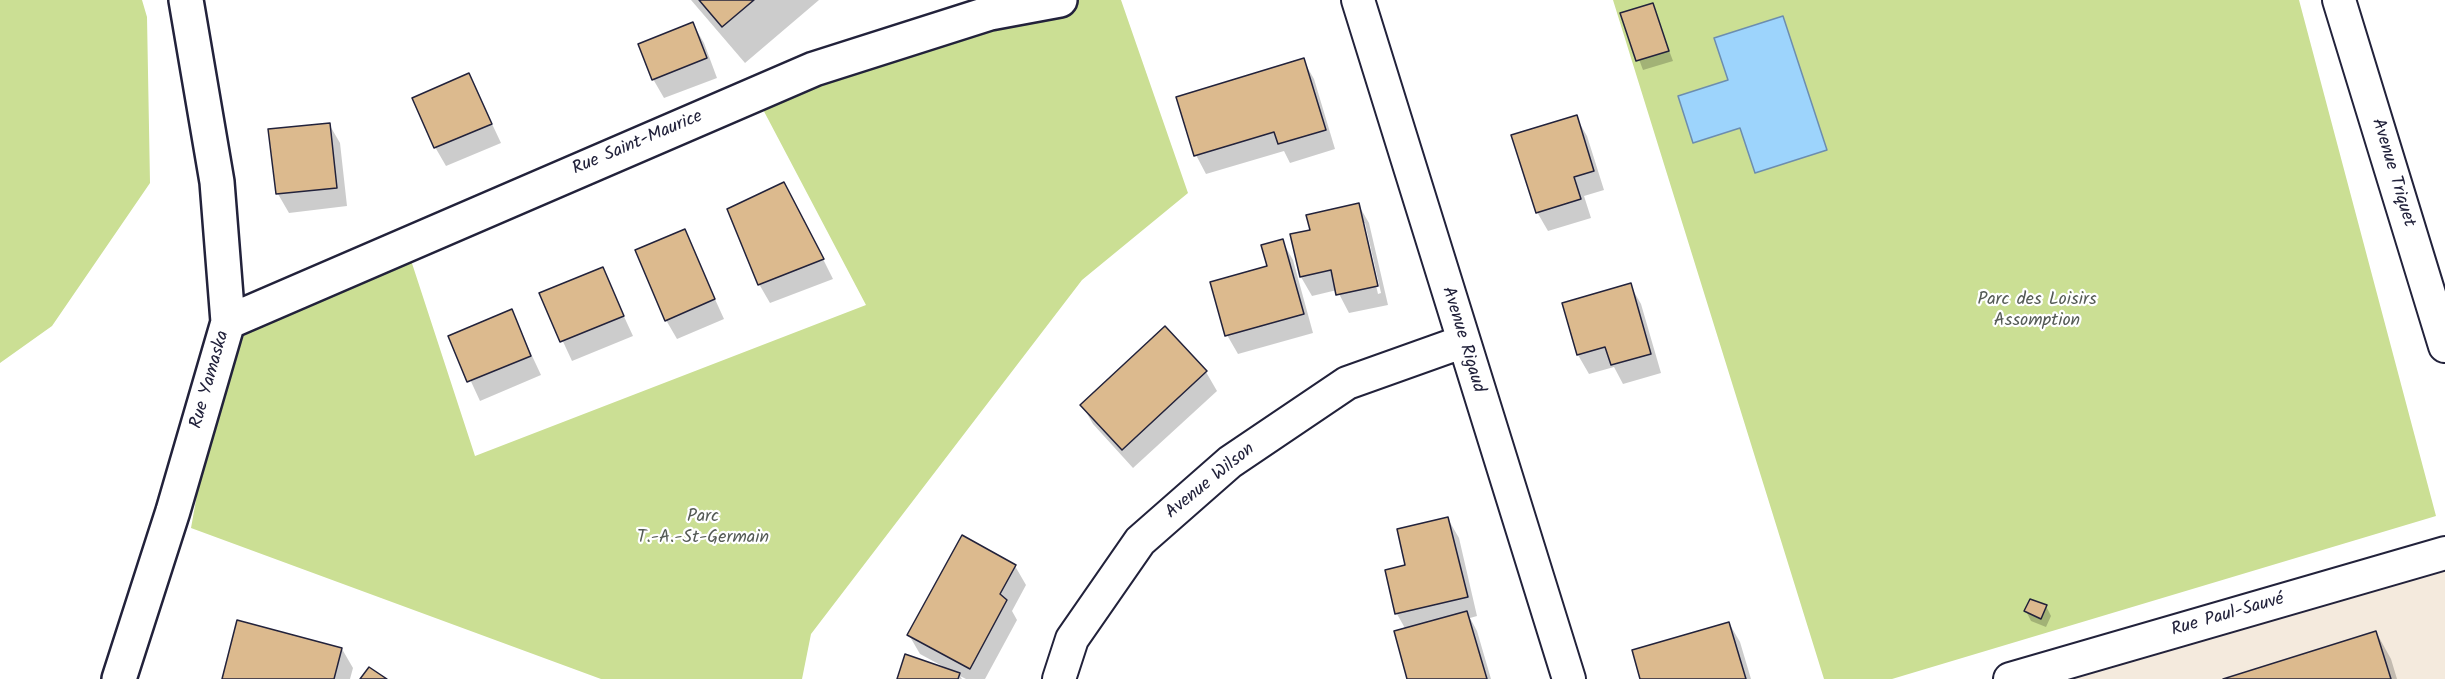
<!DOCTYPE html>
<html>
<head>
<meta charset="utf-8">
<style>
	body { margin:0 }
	canvas { display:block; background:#fff }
</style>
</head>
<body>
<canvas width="2445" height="679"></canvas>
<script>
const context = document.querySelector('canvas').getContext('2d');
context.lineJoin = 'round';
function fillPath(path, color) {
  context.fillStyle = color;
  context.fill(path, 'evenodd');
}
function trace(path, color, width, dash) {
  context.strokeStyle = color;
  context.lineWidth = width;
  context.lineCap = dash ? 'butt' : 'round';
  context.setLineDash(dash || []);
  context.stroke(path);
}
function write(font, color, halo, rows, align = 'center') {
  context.font = font + ' Kalam,sans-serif';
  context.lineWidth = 4.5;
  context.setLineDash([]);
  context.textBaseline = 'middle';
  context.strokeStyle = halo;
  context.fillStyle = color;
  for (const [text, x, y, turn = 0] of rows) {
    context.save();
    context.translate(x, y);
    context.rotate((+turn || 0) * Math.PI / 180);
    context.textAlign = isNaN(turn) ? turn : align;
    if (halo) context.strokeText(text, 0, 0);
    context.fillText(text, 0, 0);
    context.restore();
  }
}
const built = new Path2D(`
	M2445 570V679H2072Z`);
const green = new Path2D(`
	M0 0H142L147 17 150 183 52 326 0 363Z
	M970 0H1121L1188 193 1082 280 811 634 802 679H601L191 528 228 322 406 245 475 456 866 305 758 100 979 25Z
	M1613 0H2299L2436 516 1892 679H1824Z`);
const water = new Path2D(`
	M1783 16 1827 150 1755 173 1740 128 1693 143 1678 96 1728 80 1714 38Z`);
const shadow = new Path2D(`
	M691 0H819L745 63Z
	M1652 5 1673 61 1643 70 1622 14Z
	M693 24 704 43 717 78 664 98 653 79Z
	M1303 60 1314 79 1335 149 1290 163 1284 151 1206 174 1196 155Z
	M469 75 501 143 446 166 435 147Z
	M1576 117 1587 136 1604 190 1584 196 1591 218 1548 231 1537 212Z
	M329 124 340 143 347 206 289 213 278 194Z
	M795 203 833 279 770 303 759 284Z
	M1358 204 1369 223 1388 305 1349 313 1337 290 1312 296 1301 277 1292 235 1312 231ZM1362 223H1365L1381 293 1378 294Z
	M684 231 724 319 677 339 666 320Z
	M1282 241 1293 260 1313 333 1238 354 1227 335Z
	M602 269 633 336 572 361 541 294Z
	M1630 285 1641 304 1661 373 1623 384 1614 367 1589 374 1578 355Z
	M511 311 541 375 480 401 450 336Z
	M1206 372 1217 391 1133 468 1093 424 1082 405Z
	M1448 519 1459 538 1477 616 1470 618 1477 631 1491 679H1409L1406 630 1397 614 1387 571 1407 566Z
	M1015 566 1026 585 1012 611 1017 620 985 679H966L960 676 962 679H899L944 667 920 654 909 635Z
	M2046 606 2051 616 2046 627 2031 621 2026 611Z
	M1729 623 1740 642 1751 679H1642Z
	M2376 632 2391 659 2397 679H2228Z
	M342 649 353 668 350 679H223Z`);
const building = new Path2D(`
	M699 0H754L722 27Z
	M1653 3 1669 51 1636 61 1620 13Z
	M693 22 707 58 652 80 638 44Z
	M1304 58 1326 130 1278 144 1274 132 1194 156 1176 97Z
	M469 73 492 124 434 148 412 98Z
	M1577 115 1594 171 1574 177 1581 199 1536 213 1511 135Z
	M330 123 337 188 276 194 268 129Z
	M784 182 824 259 758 285 727 209Z
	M1359 203 1378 286 1336 295 1331 270 1300 277 1290 234 1310 230 1306 215Z
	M685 229 715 299 665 321 635 250Z
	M1283 239 1304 314 1225 336 1210 282 1267 266 1261 245Z
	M603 267 624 316 560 342 539 293Z
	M1631 283 1651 354 1611 365 1605 347 1577 355 1562 303Z
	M512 309 531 356 467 382 448 336Z
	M1165 326 1207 371 1122 450 1080 405Z
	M1448 517 1468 597 1395 614 1385 570 1405 565 1397 529Z
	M962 535 1016 565 1000 594 1007 600 970 669 907 635Z
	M2030 599 2047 605 2041 619 2024 611Z
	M1467 611 1487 679H1407L1394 631Z
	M237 620 342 648 334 679H222Z
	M1729 622 1746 679H1640L1632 650Z
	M2376 631 2391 679H2223Z
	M905 654 960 673 958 679H897Z
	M369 667 387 679H360Z`);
const street = new Path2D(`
	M1358 0 1569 679
	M2339 0 2445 346
	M1059 679 1072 639 1140 541 1230 462 1347 383 1462 342
	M2010 679 2445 553`);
const secondary = new Path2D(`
	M228 322 814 69 990 13 1060 0
	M119 679 173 511 228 322 217 182 186 0`);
const streetNames = [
	["Rue Saint-Maurice",638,144,-23],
	["Avenue Triquet",2392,173,73],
	["Avenue Rigaud",1462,340,73],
	["Rue Yamaska",211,380,-74],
	["Avenue Wilson",1211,482,-39],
	["Rue Paul-Sauvé",2228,616,-16]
];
const parkNames = [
	["Parc des Loisirs",2037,301],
	["Assomption",2037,322],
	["Parc",703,518],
	["T.-A.-St-Germain",703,539]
];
fillPath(built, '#f4eadd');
fillPath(green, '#cbdf94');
fillPath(water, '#9dd4fc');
trace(water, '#6c8daf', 1.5);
fillPath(shadow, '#0003');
fillPath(building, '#dcba8e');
trace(building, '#22223b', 1.5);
trace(street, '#22223b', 36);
trace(secondary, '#22223b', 38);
trace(street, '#fff', 32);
trace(secondary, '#fff', 33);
write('18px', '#22223b', '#fff', streetNames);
write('18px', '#555b56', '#fff', parkNames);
</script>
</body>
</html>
